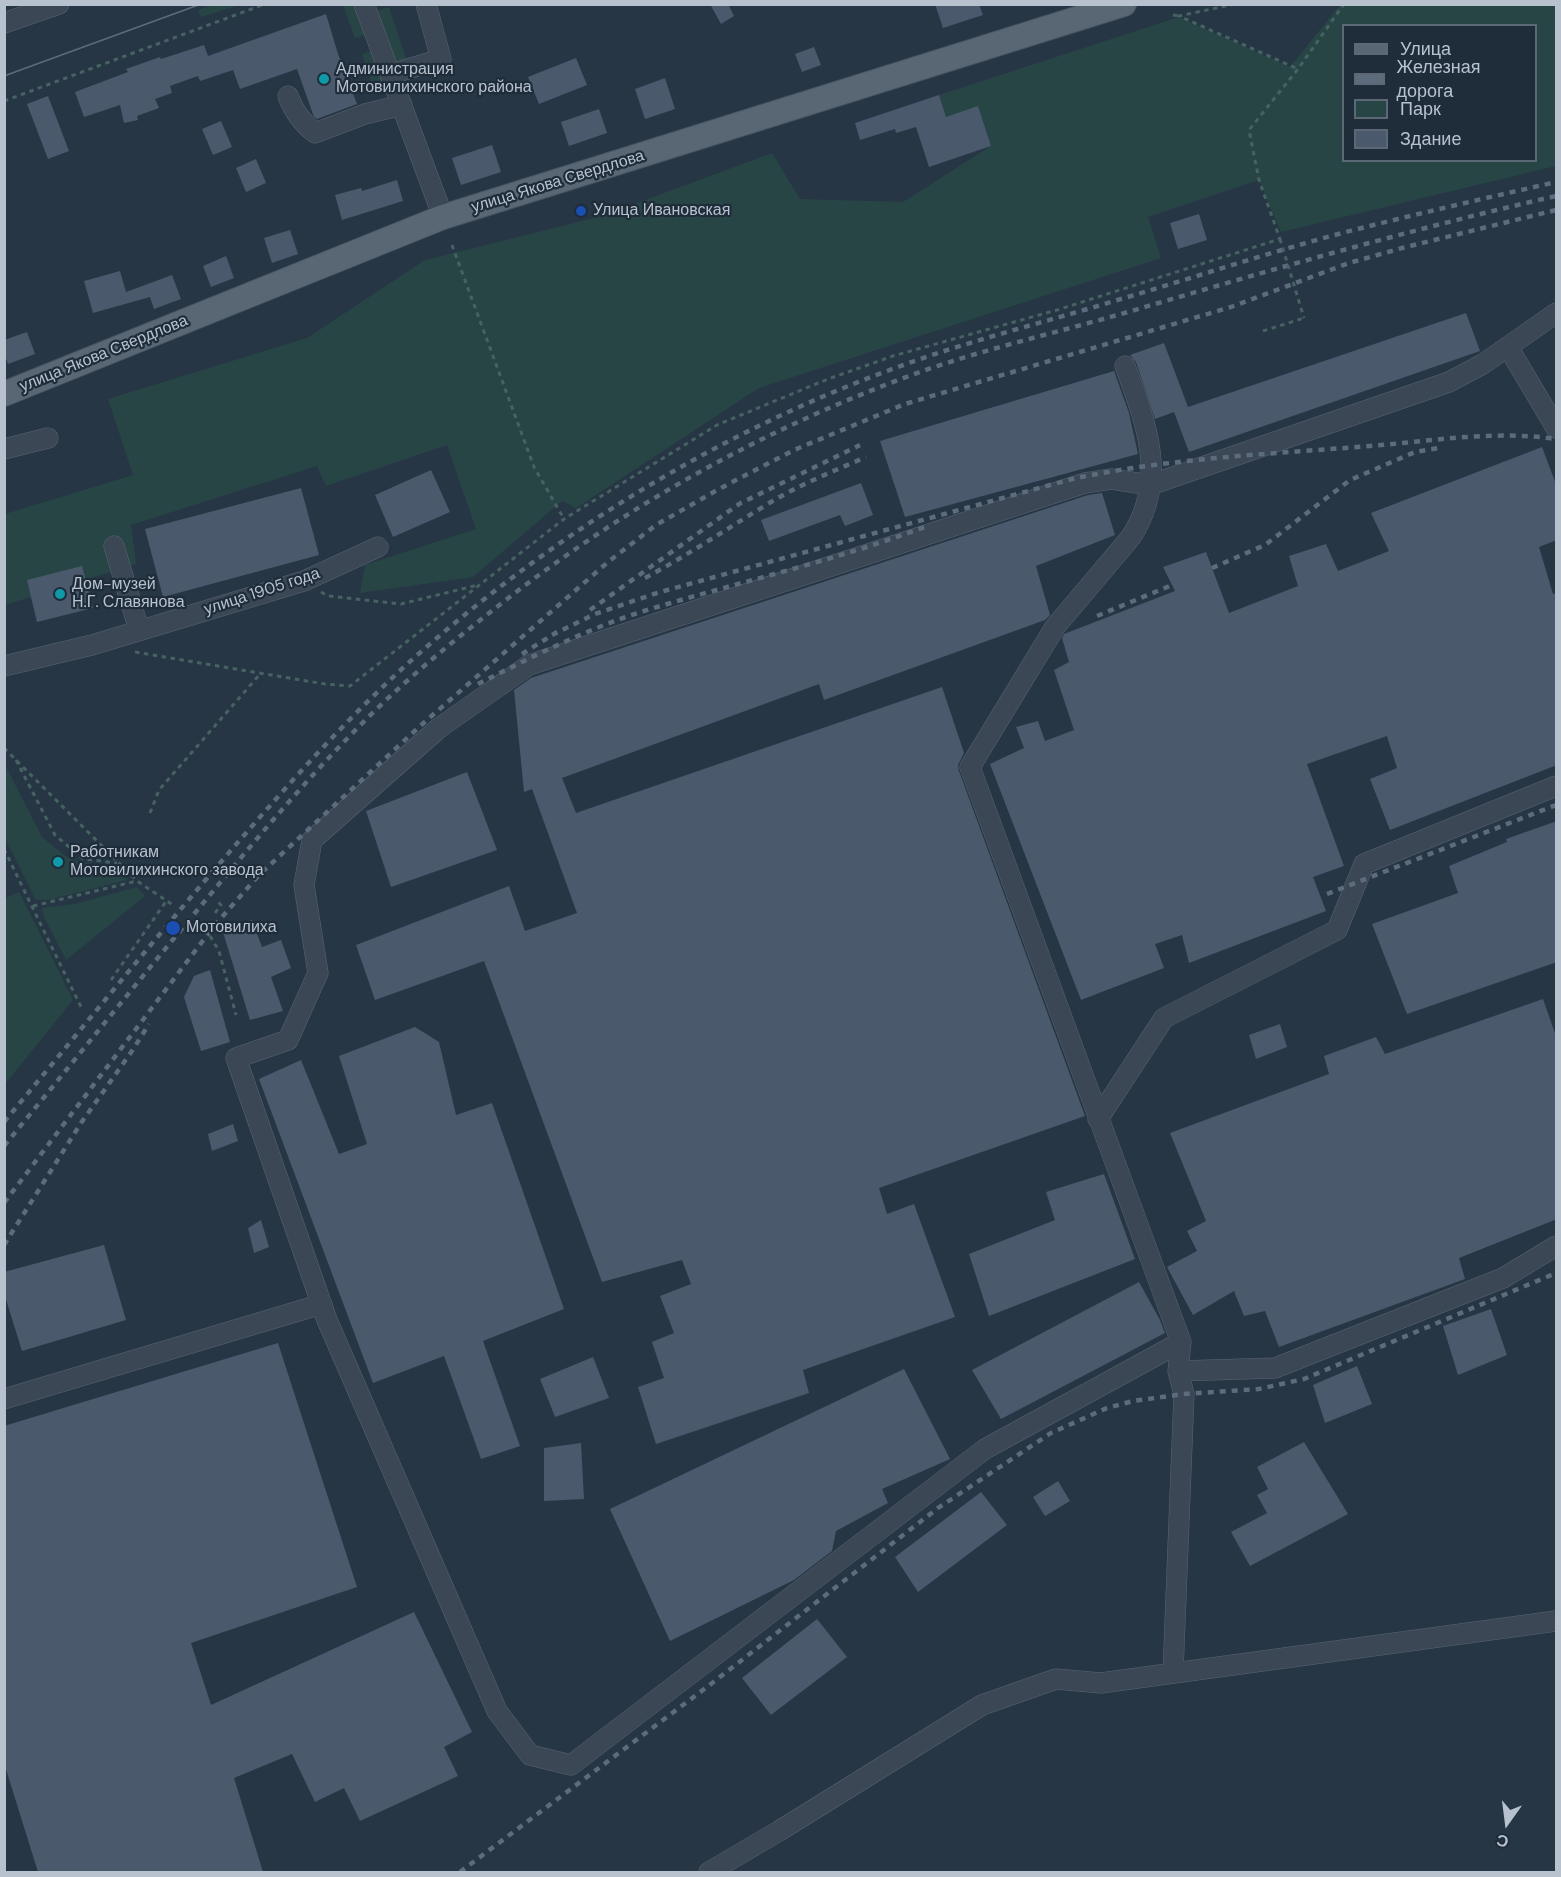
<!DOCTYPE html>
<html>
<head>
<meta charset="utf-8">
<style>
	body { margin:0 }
	#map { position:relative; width:1561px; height:1877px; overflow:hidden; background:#263645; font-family:"DM Sans",sans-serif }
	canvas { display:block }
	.frame { position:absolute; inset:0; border:6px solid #b8c2ce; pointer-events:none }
	.legend { position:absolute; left:1342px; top:24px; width:195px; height:138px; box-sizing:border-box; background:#1f2c3a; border:2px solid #5c6875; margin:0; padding:8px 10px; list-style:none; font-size:18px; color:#b8c2ce }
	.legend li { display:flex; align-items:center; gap:12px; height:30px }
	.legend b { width:30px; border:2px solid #5c6875 }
	.north { position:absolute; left:1477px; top:1793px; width:60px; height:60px; -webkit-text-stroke:4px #1f2c3a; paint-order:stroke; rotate:194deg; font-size:16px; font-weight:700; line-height:24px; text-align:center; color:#b8c2ce }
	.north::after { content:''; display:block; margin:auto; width:21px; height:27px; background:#b8c2ce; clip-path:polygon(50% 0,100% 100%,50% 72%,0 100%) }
</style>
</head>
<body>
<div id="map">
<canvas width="1561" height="1877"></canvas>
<div class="frame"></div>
<ul class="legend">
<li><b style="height:8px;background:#596775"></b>Улица</li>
<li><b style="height:8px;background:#5d6c7c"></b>Железная дорога</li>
<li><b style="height:16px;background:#284546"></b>Парк</li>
<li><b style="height:16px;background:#4a5a6c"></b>Здание</li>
</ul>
<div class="north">С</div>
</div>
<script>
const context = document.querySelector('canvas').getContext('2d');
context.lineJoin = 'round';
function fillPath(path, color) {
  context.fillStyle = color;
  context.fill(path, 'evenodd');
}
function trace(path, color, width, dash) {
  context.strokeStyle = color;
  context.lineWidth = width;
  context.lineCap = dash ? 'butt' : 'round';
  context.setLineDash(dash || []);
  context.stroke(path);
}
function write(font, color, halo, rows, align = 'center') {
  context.font = font + ' "DM Sans",sans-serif';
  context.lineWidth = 4.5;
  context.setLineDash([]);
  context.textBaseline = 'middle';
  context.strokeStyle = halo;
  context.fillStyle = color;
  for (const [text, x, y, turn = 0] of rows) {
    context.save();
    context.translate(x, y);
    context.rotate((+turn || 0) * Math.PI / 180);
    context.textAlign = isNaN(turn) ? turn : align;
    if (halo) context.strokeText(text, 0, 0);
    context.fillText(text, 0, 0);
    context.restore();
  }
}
const green = new Path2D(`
	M215 4H240V5L201 17 198 10Z
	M343 5H355L365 35 355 38Z
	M1340 5H1556V166L1281 232 1259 180 1148 217 1161 258 759 388 576 508 562 501 473 577 360 593 365 565 476 529 447 445 326 486 317 466 131 525 136 564 5 605V514L133 475 108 399 307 338 425 260 602 216 772 153 800 199 903 202 991 146 978 107 946 117 939 95 1179 17 1290 67ZM1344 26H1536V160H1344Z
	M389 7 408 64 396 68 377 11Z
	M373 50 385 87 374 90 362 54Z
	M5 765 42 837 64 855 76 861 114 867 127 880 48 900H36L5 838Z
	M137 887 145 896 66 960 43 915 42 908 75 904Z
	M19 892 73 1000 5 1084V898Z`);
const building = new Path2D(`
	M710 4H728L734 16 721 24Z
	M935 4H979L983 15 943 28Z
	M326 14 338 54 357 104 317 119 314 117 297 69 240 89 233 70 200 81 198 76 170 86 172 93 155 99 159 108 137 116 138 120 124 123 120 105 84 117 75 92 128 72 126 69 160 57 161 59 204 45 208 56Z
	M814 47 821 65 802 72 795 54Z
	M576 58 587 85 539 104 528 77Z
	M665 78 675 109 645 119 635 89Z
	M939 95 946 117 978 106 991 146 929 167 916 127 896 133 895 129 860 140 855 123Z
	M48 96 69 151 48 159 27 104Z
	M599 109 607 133 569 146 561 122Z
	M221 121 232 147 213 155 202 129Z
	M492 145 501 172 461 185 452 158Z
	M256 159 266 183 246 192 236 168Z
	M397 180 403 201 342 220 335 195 361 188 362 191Z
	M1199 214 1207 240 1178 249 1170 223Z
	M290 230 298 254 272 263 264 238Z
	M226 256 234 278 211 287 203 266Z
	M120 271 126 292 172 275 181 299 154 309 150 297 93 313 84 281Z
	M1466 313 1480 351 1189 452 1174 412 1155 419 1136 362 1130 355 1164 343 1188 407Z
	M27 332 35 354 8 364 4 353V340Z
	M1114 371 1129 413 1138 454 905 517 880 441Z
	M1542 447 1557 487V540L1539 547 1553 594 1557 593V765L1390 830 1370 779 1397 768 1387 736 1307 764 1344 866 1313 877 1326 911 1189 963 1182 935 1155 944 1164 968 1081 1000 990 764 1024 748 1016 727 1038 721 1045 741 1074 730 1054 670 1069 662 1062 638 1064 634 1175 591 1163 567 1206 552 1229 613 1298 586 1289 556 1326 544 1338 571 1389 551 1371 513Z
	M431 470 450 512 393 537 375 495Z
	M861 483 873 515 845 526 840 515 769 541 761 520Z
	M301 488 319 555 163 597 145 529Z
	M1102 493 1115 535 1036 566 1050 615 1045 620 824 700 819 684 562 778 576 813 942 687 964 753 958 765 959 771 1085 1116 879 1188 887 1214 914 1204 955 1317 803 1370 809 1393 656 1444 638 1387 664 1378 652 1342 674 1333 660 1296 691 1284 682 1260 602 1282 484 961 375 1000 356 945 509 886 525 931 577 913 532 789 524 792 514 690 531 678 1088 495Z
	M82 566 93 608 37 622 27 580Z
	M467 772 497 850 391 887 366 811Z
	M1557 821V962L1407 1014 1372 924 1458 893 1449 866 1507 842 1506 839Z
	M252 920 262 947 281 940 291 968 271 977 283 1011 250 1020 222 929Z
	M210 970 230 1042 201 1051 184 997 194 976Z
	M1543 999 1557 1039V1219L1459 1258 1465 1279 1279 1347 1265 1311 1244 1316 1234 1291 1193 1315 1167 1267 1197 1251 1187 1231 1206 1221 1170 1133 1329 1074 1324 1056 1376 1037 1385 1054Z
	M1280 1024 1287 1047 1256 1059 1249 1035Z
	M415 1027 439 1042 456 1115 492 1103 564 1309 483 1341 520 1446 481 1459 444 1356 373 1383 259 1079 301 1060 339 1154 367 1144 339 1056Z
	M233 1124 238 1141 212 1151 208 1134Z
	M1104 1174 1135 1259 989 1316 969 1254 1055 1220 1046 1192Z
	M261 1220 269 1247 254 1253 248 1228Z
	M104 1245 126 1320 22 1351 4 1293V1272Z
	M1139 1282 1160 1320 1165 1333 1001 1419 972 1370Z
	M1491 1309 1507 1355 1458 1375 1443 1326Z
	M278 1343 357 1587 191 1643 211 1705 414 1612 472 1732 444 1747 458 1776 360 1821 344 1788 315 1802 292 1754 234 1778 263 1872H38L4 1763V1426Z
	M593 1357 609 1398 555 1417 540 1379Z
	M1357 1366 1372 1404 1325 1423 1313 1385Z
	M904 1369 950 1459 882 1489 888 1503 836 1531 832 1551 794 1580 670 1641 610 1509Z
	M1304 1442 1348 1514 1250 1566 1231 1532 1267 1513 1257 1495 1268 1489 1257 1467Z
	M581 1443 584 1499 544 1501V1448Z
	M1058 1481 1070 1501 1045 1516 1033 1497Z
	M981 1492 1007 1525 918 1592 895 1557Z
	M817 1619 847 1657 771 1715 742 1678Z`);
const path = new Path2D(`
	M1235 4 1179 16 1298 69
	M1173 15 1179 16
	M4 101 265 4
	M452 245 534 467 564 519
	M1263 331 1304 318
	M321 592 328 596 401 604 478 585
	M135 652 325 684 350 686 564 519 717 425 828 379 893 356 1057 310 1280 239 1259 180 1249 130 1298 69 1344 4
	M4 748 137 881 173 905
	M16 760 55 835 83 859 117 863
	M150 813 159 790 261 673
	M4 849 82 1009
	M33 906 137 881
	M215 913 221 905 218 902
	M201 928 202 929
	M210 936 219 951 236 1015
	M111 980 167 900`);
const minor = new Path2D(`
	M364 4 443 217
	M4 23 59 4
	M391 74 441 59 426 4
	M288 96C294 112 302 123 315 133L365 114 402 105
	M1508 347 1556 428
	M1125 366C1147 425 1168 480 1131 537L1055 627 970 767 1181 1342 1178 1371 1184 1394 1173 1673
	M4 449 48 438
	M114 546 139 630
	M4 666 92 645 304 581 378 547
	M1098 1119 1164 1018 1337 930 1364 864 1556 786
	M1181 1342 985 1449 571 1765 530 1755 497 1711 327 1320 236 1058 288 1040 318 973 304 885 312 840 439 728 529 665 1085 483 1111 479 1150 485 1449 382 1483 364 1556 313
	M1178 1371 1275 1368 1503 1278 1556 1246
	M4 1399 322 1304
	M709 1872 779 1831 982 1705 1056 1679 1101 1683 1556 1621`);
const major = new Path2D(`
	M4 394 443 217 1124 4`);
const tram = new Path2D(`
	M4 76 201 4`);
const rail = new Path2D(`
	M1212 568 1265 545 1350 480 1415 452 1439 448
	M645 578C688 555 728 528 771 502 801 484 834 471 866 457
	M590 610 739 504 860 445
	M1097 616 1172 585
	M552 635 595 614 660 592 1072 479C1170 458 1271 454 1370 446 1432 441 1495 430 1556 439
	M522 654 557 632
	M478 684C532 657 586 629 644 611 738 582 835 561 927 526
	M1327 894 1556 805
	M4 1122C80 1031 155 938 233 848 291 781 349 716 415 657 553 535 714 435 887 371 963 342 1043 323 1121 299 1196 277 1270 252 1346 232 1416 214 1486 198 1556 182
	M4 1146C74 1061 143 975 214 890 268 825 323 760 385 701 419 669 456 639 493 610 622 508 764 428 920 372 988 348 1059 332 1128 312 1270 270 1412 229 1556 196
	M4 1203 214 926 259 875 419 727 608 562 656 525 719 489 794 450 905 404 1231 307 1349 263 1402 248 1556 210
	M4 1245 81 1123 132 1051 149 1024
	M460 1872 707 1687 938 1508 1051 1433 1107 1408 1133 1401 1184 1394 1259 1389 1304 1379 1556 1273`);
const pathBridge = new Path2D(`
	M1280 239 1304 318`);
const markers = [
	[324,79,6,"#0f9aa8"],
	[581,211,6,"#1a4fb4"],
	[60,594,6,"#0f9aa8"],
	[58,862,6,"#0f9aa8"],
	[173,928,8,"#1a4fb4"]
];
const poiNames = [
	["Администрация",336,70],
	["Мотовилихинского района",336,88],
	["Улица Ивановская",593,211],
	["Дом-музей",72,585],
	["Н.Г. Славянова",72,603],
	["Работникам",70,853],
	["Мотовилихинского завода",70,871],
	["Мотовилиха",186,928]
];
const streetNames = [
	["улица Якова Свердлова",558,182,-17],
	["улица Якова Свердлова",104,354,-22],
	["улица 1905 года",262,592,-18]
];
fillPath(green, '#284546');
fillPath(building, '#4a5a6c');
trace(minor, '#596572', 21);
trace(major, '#475361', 26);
trace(path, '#476262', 3, [4.5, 4.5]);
trace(minor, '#3b4755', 20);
trace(major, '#596775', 24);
trace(tram, '#5d6c7c', 1.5);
trace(rail, '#5d6c7c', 4.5, [6, 6]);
trace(pathBridge, '#476262', 3, [4.5, 4.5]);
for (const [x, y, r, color] of markers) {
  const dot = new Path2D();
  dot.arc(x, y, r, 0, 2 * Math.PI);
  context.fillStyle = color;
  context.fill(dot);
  trace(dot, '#1f2c3a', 2);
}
write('16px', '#b8c2ce', '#1f2c3a', poiNames, 'left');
write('16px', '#b8c2ce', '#1f2c3a', streetNames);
</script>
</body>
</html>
